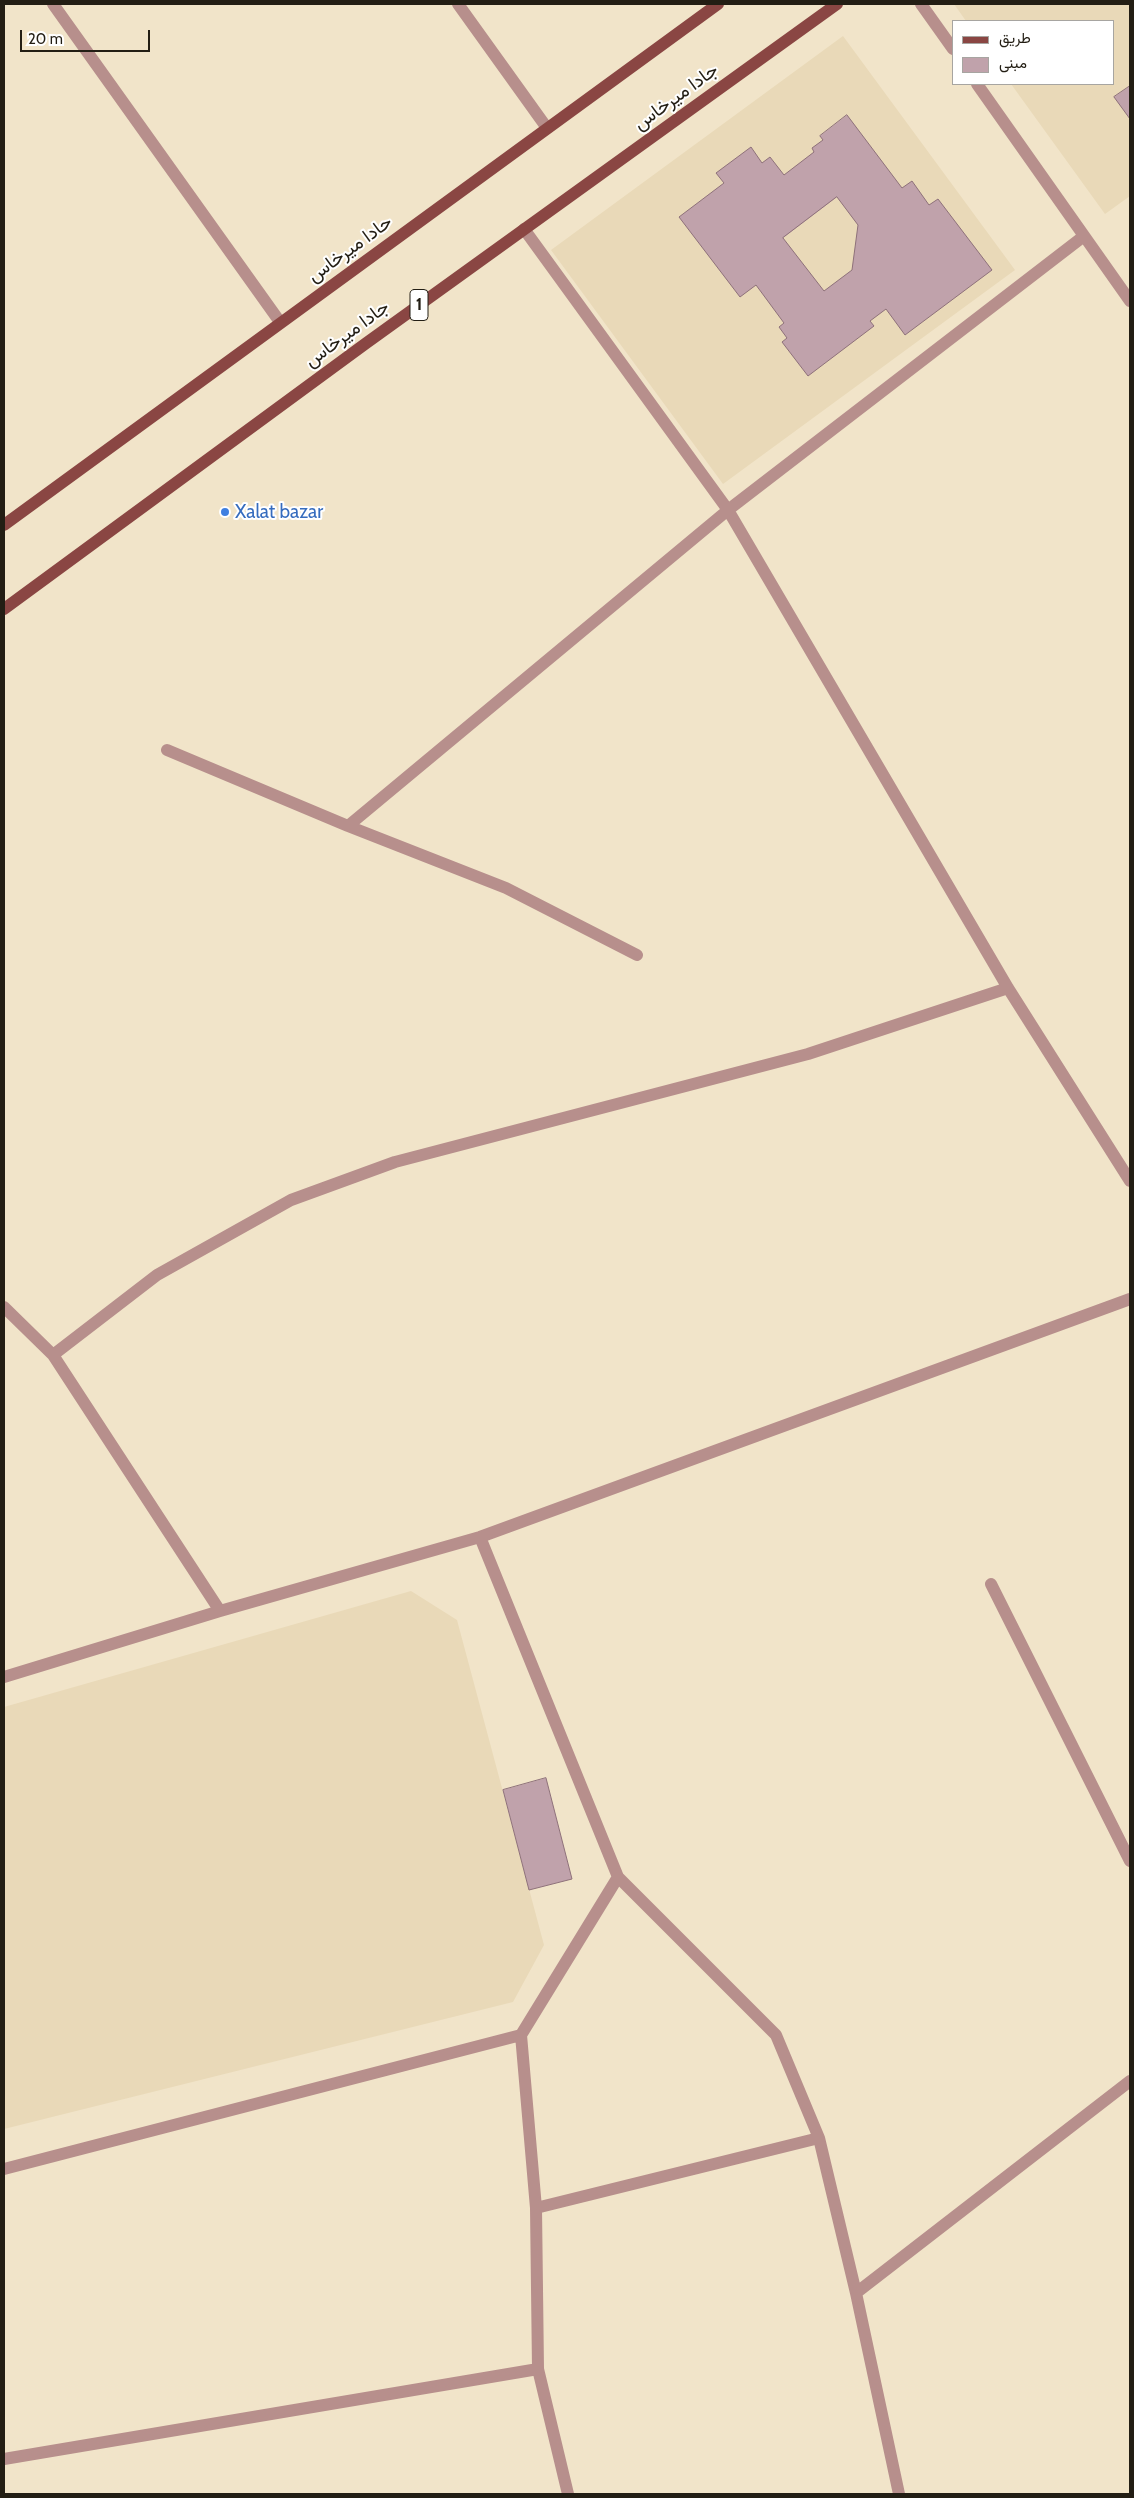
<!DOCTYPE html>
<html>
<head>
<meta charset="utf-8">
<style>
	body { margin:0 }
	#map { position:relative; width:1134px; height:2498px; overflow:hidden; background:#f1e4c9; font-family:Cabin,Vazirmatn,sans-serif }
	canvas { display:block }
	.frame { position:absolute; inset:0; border:5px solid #231e14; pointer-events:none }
	.legend { position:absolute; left:952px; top:20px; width:162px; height:65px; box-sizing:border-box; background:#fff; border:1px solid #a7a5a1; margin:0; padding:6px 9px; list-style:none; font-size:15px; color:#231e14 }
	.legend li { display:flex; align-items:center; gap:10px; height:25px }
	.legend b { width:25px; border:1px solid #a7a5a1 }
	.scale { position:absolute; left:20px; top:30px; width:130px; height:22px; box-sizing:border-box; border:2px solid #231e14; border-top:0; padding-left:6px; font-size:15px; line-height:18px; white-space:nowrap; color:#231e14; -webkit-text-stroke:4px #fff; paint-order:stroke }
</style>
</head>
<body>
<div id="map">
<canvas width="1134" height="2498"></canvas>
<div class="frame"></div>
<ul class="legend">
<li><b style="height:6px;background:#8a4643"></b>طريق</li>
<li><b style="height:14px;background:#c0a2ab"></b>مبنى</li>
</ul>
<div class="scale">20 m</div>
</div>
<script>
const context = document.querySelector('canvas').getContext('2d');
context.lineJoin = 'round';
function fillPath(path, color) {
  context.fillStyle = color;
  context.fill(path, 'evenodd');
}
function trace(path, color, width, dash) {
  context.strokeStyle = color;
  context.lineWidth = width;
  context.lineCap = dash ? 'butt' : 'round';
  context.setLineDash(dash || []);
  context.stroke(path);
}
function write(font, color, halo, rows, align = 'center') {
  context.font = font + ' Cabin,Vazirmatn,sans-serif';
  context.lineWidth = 4;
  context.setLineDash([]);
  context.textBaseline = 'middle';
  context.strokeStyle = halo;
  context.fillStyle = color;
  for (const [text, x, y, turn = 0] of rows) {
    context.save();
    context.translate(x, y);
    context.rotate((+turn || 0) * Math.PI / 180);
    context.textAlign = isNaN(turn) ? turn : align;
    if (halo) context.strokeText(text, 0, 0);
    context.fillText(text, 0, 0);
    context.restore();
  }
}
const built = new Path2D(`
	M954 4H1130V196L1105 214 1011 84H1113V21H966Z
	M843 36 1015 270 723 484 551 250Z
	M411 1591 457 1620 544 1945 513 2002 4 2129V1707Z`);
const building = new Path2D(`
	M1130 86V119L1114 97Z
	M847 115 902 188 912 181 929 205 938 199 992 270 905 335 886 309 870 321 874 326 808 376 782 342 787 338 779 327 784 323 756 285 740 297 679 217 724 183 716 173 751 147 762 163 770 157 784 175 814 152 812 148 823 140 820 136ZM837 197 858 225 852 270 824 291 783 238Z
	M546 1778 572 1879 529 1890 503 1790Z`);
const minor = new Path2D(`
	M53 4 280 322
	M458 4 547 128
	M921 4 953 49
	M977 84 1130 301
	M524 229 728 510 1008 988 1130 1181
	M167 750 348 826 506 888 637 955
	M348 826 728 510 1084 236
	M4 1307 53 1355 220 1611
	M53 1355 157 1275 291 1200 395 1162 808 1054 1008 988
	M480 1537 618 1877 776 2035 819 2138 856 2293 899 2494
	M991 1584 1130 1861
	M4 1677 220 1611 480 1537 1130 1299
	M521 2035 618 1877
	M4 2169 521 2035 536 2208 538 2369 568 2494
	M536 2208 819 2138
	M856 2293 1130 2081
	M4 2459 538 2369`);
const primary = new Path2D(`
	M4 525 718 4
	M4 609 365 344 837 4`);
const markers = [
	[225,512,5,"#3f7fe0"]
];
const shields = [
	[419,305,18]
];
const shieldNames = [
	["1",419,305]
];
const streetNames = [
	["جادا ميرخاس",676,97,-36],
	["حادا ميرخاس",350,249,-36],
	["جادا ميرخاس",347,334,-36]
];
const shopNames = [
	["Xalat bazar",235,512]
];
fillPath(built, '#e9d9b8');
fillPath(building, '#c0a2ab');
trace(building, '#8e717a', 1);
trace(minor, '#b78f8c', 12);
trace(primary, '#8a4643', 12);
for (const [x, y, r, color] of markers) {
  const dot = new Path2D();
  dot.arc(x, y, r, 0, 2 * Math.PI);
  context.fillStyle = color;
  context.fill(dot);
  trace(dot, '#fff', 2);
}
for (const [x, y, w] of shields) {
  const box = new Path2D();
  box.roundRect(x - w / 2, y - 15.5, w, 31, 4);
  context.fillStyle = '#fff';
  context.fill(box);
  trace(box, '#231e14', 1);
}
write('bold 18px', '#231e14', null, shieldNames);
write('19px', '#231e14', '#fff', streetNames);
write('19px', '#366cbe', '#fff', shopNames, 'left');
</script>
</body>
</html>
